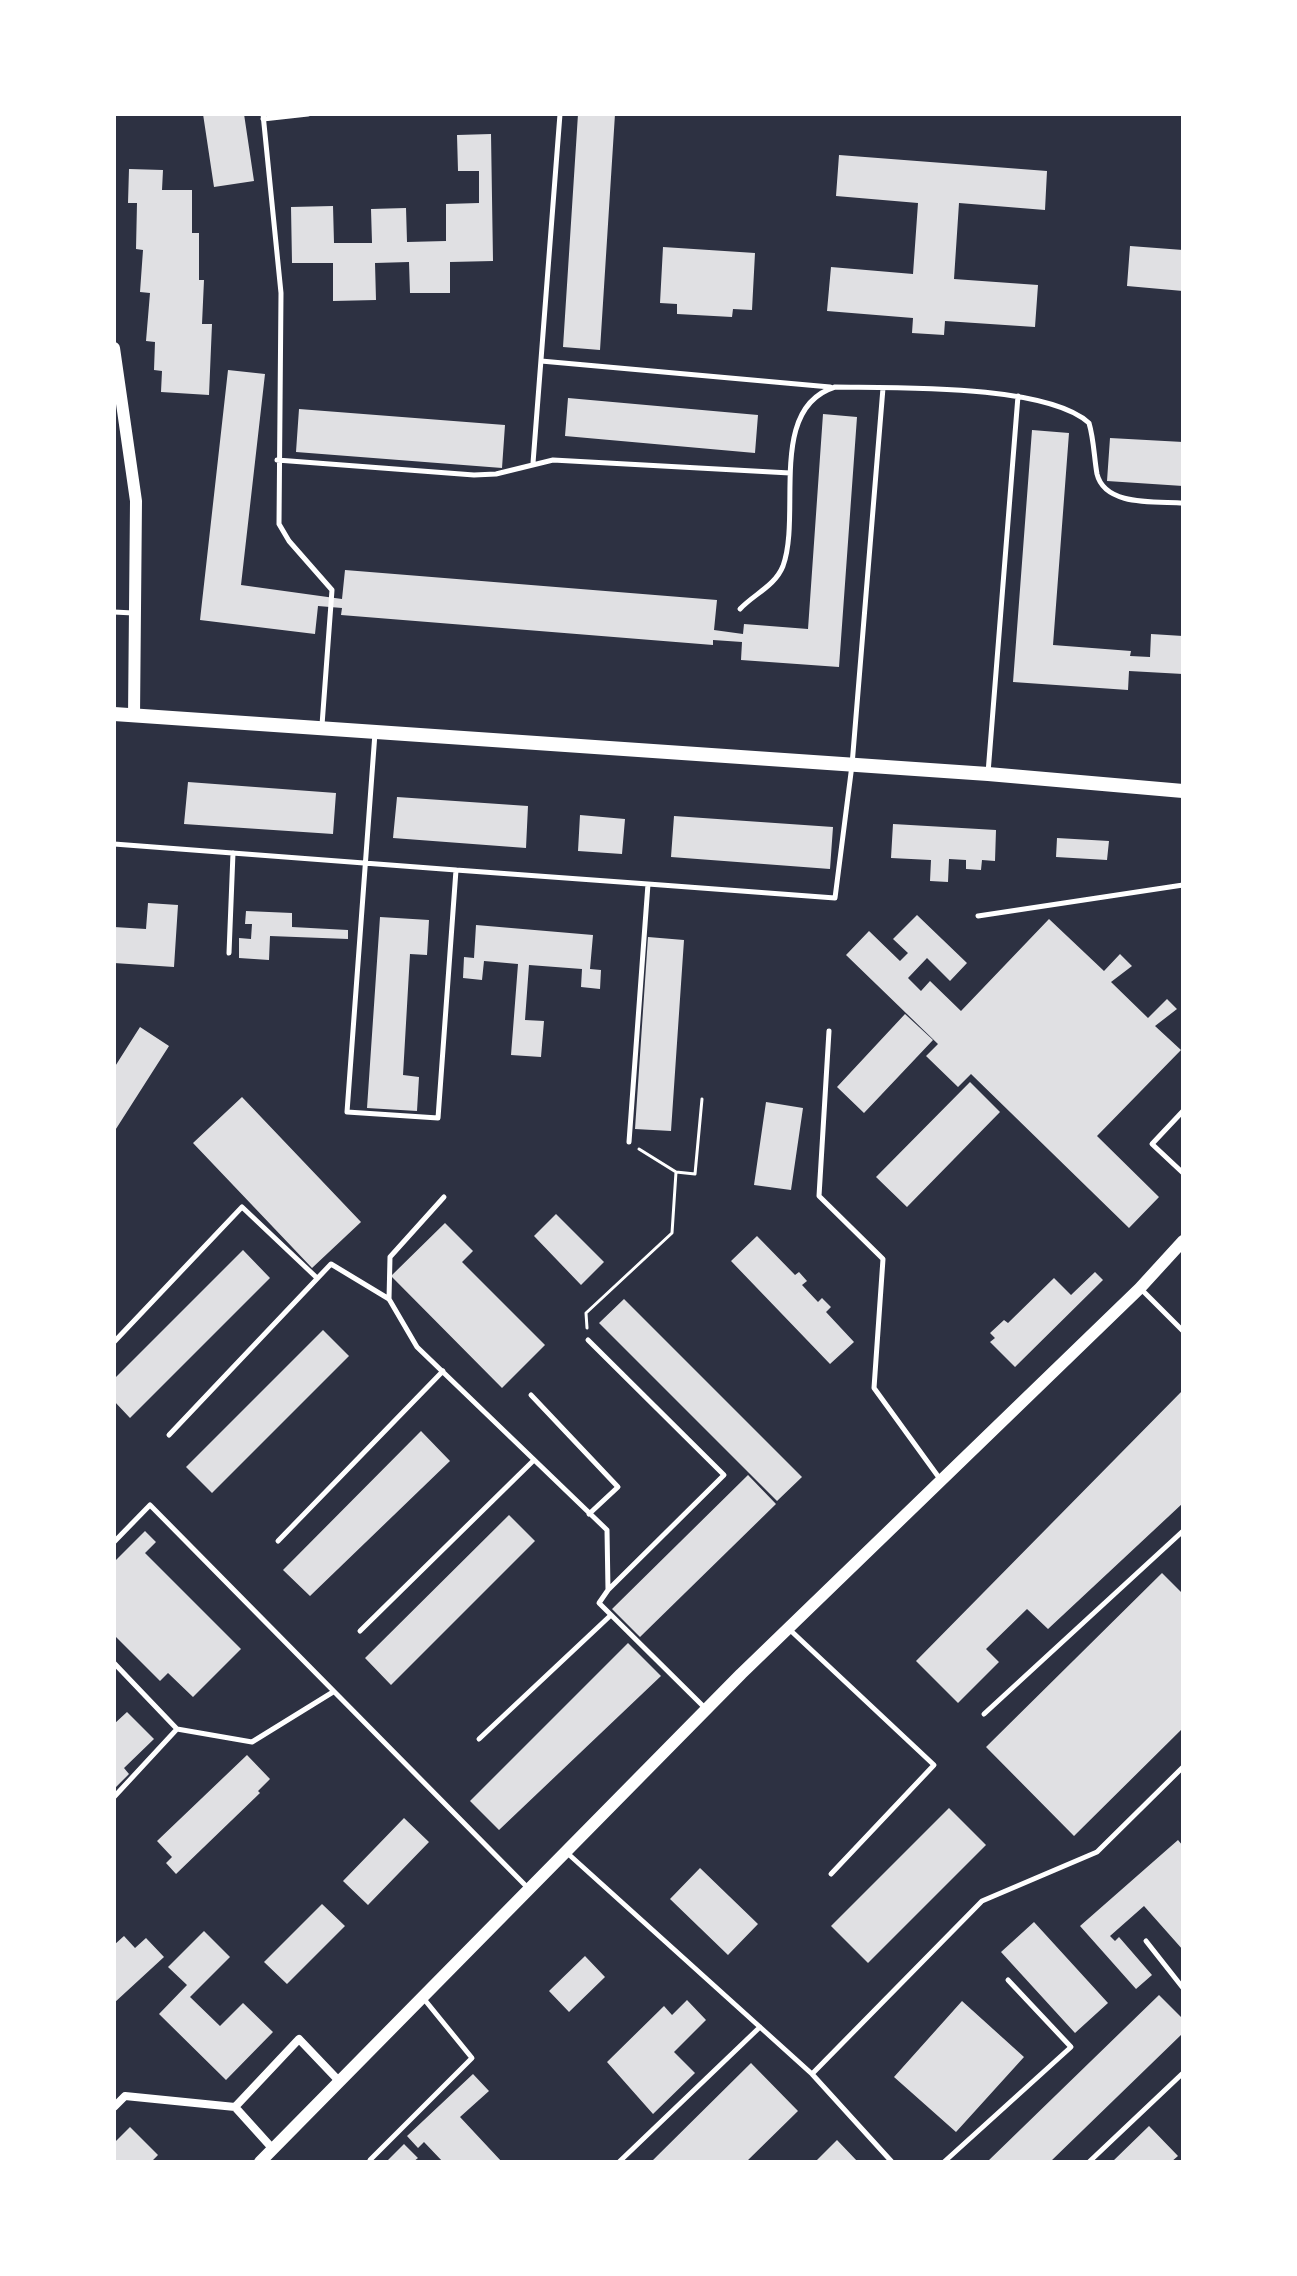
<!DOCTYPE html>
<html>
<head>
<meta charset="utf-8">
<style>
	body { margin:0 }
	#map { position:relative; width:1297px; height:2276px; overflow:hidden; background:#2d3142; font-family:"Alegreya Sans",sans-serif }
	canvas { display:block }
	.frame { position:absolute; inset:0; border:116px solid #fff; pointer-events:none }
</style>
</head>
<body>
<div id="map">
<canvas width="1297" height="2276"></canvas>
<div class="frame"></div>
</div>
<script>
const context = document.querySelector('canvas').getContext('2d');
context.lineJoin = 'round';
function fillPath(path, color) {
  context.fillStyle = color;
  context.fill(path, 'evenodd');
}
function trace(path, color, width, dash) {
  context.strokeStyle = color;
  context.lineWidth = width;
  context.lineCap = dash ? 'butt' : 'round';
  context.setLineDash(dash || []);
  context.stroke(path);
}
const building = new Path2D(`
	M203 114H244L254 181 214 187Z
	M578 114H615L600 350 563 347Z
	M491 134 493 261 450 262V293H410L409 262 375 263 376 300 333 301V263H292L291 207 333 206 334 243H372L371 209 406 208 407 242 446 241V204L479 203V171H458L457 135Z
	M839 155 1047 171 1045 210 959 203 954 279 1038 285 1035 327 945 321 944 335 912 333 913 318 827 311 831 267 913 274 918 203 836 196Z
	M129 169 163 170 162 190H192V233H199V280H204L202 324H212L209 395 161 392 162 371 154 370 155 342 146 341 150 293 140 292 143 250 136 249 137 203H128Z
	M1130 246 1183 250V291L1127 286Z
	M663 247 755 253 752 310 733 309 732 317 677 314V304L660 303Z
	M228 370 265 374 241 585 342 599 345 570 717 600 714 630 743 634 744 624 808 629 823 414 857 417 839 667 741 660 742 642 713 640V645L341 615 342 608 318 606 315 634 200 620Z
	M568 398 758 415 755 453 565 436Z
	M299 409 505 425 502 468 296 452Z
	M1032 430 1069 433 1053 645 1131 651 1130 656 1150 657 1151 634 1183 636V674L1129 671 1128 690 1013 682Z
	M1110 438 1183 442V486L1107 481Z
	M188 782 336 793 333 834 184 824Z
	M397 797 528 806 526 848 393 838Z
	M580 815 625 819 622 854 578 851Z
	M674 816 833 827 830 869 671 857Z
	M893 824 996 830 995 861 982 860 981 870 966 869V860L949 859 948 882 930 881 931 860 891 858Z
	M1057 838 1109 841 1107 860 1056 857Z
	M148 903 178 905 174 967 114 963V927L146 929Z
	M246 911 292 913V927L348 930V939L270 936 269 960 239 958V938L251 939 252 924H245Z
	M917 915 967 963 950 981 927 958 908 978 921 991 930 981 961 1011 1049 919 1104 971 1120 954 1132 966 1111 982 1148 1018 1167 999 1177 1009 1155 1026 1181 1050 1097 1136 1159 1197 1129 1228 971 1074 958 1087 926 1056 938 1044 846 955 869 931 900 961 908 953 893 939Z
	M380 917 429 920 427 955 410 954 403 1075 419 1077 417 1111 367 1108Z
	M476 925 593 935 590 969 601 970 600 989 581 987 582 969 529 965 525 1020 544 1021 541 1057 511 1055 518 964 484 961 482 980 463 978 464 957 474 958Z
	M648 937 684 940 671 1131 635 1129Z
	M905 1014 933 1040 864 1113 837 1087Z
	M140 1027 169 1046 114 1132V1068Z
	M970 1082 1000 1112 907 1207 876 1177Z
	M242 1097 361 1222 312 1268 193 1143Z
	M766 1102 803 1108 791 1190 754 1185Z
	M556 1214 604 1262 581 1285 534 1236Z
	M445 1223 473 1251 462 1262 545 1345 502 1388 391 1276Z
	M757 1236 795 1275 799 1272 807 1281 802 1285 818 1302 822 1298 831 1307 826 1312 854 1342 830 1364 731 1261Z
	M243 1250 270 1278 130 1418 114 1401V1379Z
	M1095 1272 1103 1280 1015 1367 990 1342 995 1338 990 1333 1004 1320 1008 1323 1054 1278 1071 1295Z
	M624 1299 802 1477 777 1501 599 1323Z
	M323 1330 349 1356 212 1493 186 1467Z
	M1183 1390V1503L1048 1629 1027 1609 986 1649 999 1662 958 1703 916 1661Z
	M421 1431 450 1461 310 1596 283 1570Z
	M748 1475 776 1504 640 1637 612 1609Z
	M509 1515 535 1541 391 1685 365 1658Z
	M145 1531 156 1542 145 1553 241 1649 193 1697 168 1673 160 1681 114 1635V1562Z
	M1162 1573 1183 1594V1728L1074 1836 986 1747Z
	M628 1643 661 1676 499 1830 470 1801Z
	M127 1712 154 1739 124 1768 129 1774 114 1789V1724Z
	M247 1755 270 1779 258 1791 260 1793 176 1874 166 1863 172 1857 157 1841Z
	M949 1808 986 1845 868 1963 831 1926Z
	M404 1818 429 1842 368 1905 343 1881Z
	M1178 1840 1183 1846V1950L1144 1906 1110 1936 1115 1941 1119 1937 1152 1975 1136 1989 1080 1926Z
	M700 1868 758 1924 728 1955 670 1899Z
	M322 1904 345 1926 287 1984 264 1962Z
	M1034 1922 1108 2003 1075 2033 1001 1952Z
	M204 1931 230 1957 190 1997 220 2026 243 2003 273 2032 226 2080 159 2014 187 1985 168 1967Z
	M124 1936 135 1948 146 1938 164 1957 114 2003V1945Z
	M585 1956 605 1977 569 2012 549 1991Z
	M1159 1995 1183 2019V2033L1050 2162H987Z
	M687 2000 706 2020 674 2052 695 2073 653 2114 607 2062 664 2006 672 2015Z
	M962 2001 1024 2057 956 2132 894 2077Z
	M751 2063 798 2111 746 2162H651Z
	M473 2074 489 2091 460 2117 502 2162H443L424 2142 418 2148 407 2136Z
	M1149 2126 1178 2156 1171 2162H1112Z
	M130 2127 158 2155 151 2162H114V2143Z
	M837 2140 858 2162H815Z
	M404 2144 418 2158 413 2162H386Z`);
const path = new Path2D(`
	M676 1172 695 1174 702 1099
	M587 1328 586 1313 672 1233 676 1172 639 1149`);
const service = new Path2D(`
	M263 114 281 293 279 524 289 541 332 590 322 725
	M263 119 308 114
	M541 361 830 387
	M277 460 474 475 496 474 553 460 790 473
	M533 463 560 114
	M740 609C754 594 775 586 783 566 802 514 767 408 835 387 895 388 1046 384 1089 423 1094 440 1094 457 1097 474 1105 507 1157 501 1183 503
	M114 612 133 613
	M988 773 1018 396
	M114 844C228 853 342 861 456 870L438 1118 347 1112 375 733
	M456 870 648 884 629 1142
	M648 884 835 898 852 765 883 388
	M978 916 1183 885
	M229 953 233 853
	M829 1031 819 1196 883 1259 874 1388 940 1479
	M1183 1111 1152 1144 1183 1173
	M1141 1289 1183 1331
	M389 1299 390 1257 444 1197
	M588 1340 724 1475 608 1590
	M114 1342 242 1207 317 1278
	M531 1395 618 1487 589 1514
	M169 1435 331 1264 389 1299 417 1347 607 1530 608 1590 599 1603 705 1708
	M278 1541 443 1371
	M114 1542 150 1505 527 1887
	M789 1629 934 1765 831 1874
	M360 1631 534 1460
	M114 1663 177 1729 252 1742 333 1692
	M984 1714 1183 1531
	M479 1739 611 1615
	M114 1797 177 1729
	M565 1851 812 2074 892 2162
	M1146 1941 1183 1988
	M812 2074 982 1901 1097 1852 1183 1767
	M370 2160 472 2058 424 1999
	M619 2162 760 2027
	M944 2162 1071 2047 1008 1980
	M1089 2162 1183 2073`);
const minor = new Path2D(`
	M114 2107 125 2096 235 2107 299 2039 339 2081
	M235 2107 272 2148`);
const tertiary = new Path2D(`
	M114 348 136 501 134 716
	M260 2162 741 1674 1140 1288 1183 1241`);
const primary = new Path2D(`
	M114 714 988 774 1183 791`);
fillPath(building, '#e0e0e3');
trace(path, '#fff', 3);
trace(service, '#fff', 5);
trace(minor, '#fff', 8);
trace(tertiary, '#fff', 12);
trace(primary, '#fff', 14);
</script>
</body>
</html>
